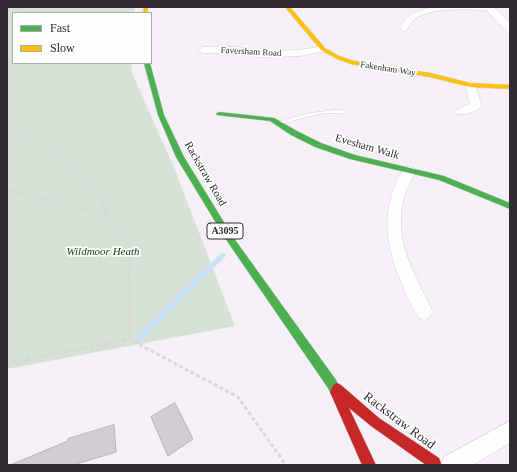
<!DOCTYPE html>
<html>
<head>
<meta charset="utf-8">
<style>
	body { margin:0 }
	#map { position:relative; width:517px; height:472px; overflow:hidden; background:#f5eff6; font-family:"Times New Roman",serif }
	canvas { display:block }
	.frame { position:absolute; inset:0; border:8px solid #2f2b30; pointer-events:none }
	.legend { position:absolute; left:12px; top:12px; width:140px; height:52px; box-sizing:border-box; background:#fefefe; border:1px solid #abaaac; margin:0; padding:5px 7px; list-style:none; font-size:12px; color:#2f2b30 }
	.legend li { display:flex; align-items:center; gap:8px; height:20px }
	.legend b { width:20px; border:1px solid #abaaac }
</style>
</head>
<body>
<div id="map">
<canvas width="517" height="472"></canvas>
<div class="frame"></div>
<ul class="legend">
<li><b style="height:5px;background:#4caf50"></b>Fast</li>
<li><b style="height:5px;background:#ffc107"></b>Slow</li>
</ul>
</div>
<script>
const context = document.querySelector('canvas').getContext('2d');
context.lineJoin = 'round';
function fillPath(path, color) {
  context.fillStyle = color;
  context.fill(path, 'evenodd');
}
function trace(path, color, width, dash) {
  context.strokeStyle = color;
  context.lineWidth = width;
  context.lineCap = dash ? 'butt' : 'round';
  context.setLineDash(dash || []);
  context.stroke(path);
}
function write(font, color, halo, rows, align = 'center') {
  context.font = font + ' "Times New Roman",serif';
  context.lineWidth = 3.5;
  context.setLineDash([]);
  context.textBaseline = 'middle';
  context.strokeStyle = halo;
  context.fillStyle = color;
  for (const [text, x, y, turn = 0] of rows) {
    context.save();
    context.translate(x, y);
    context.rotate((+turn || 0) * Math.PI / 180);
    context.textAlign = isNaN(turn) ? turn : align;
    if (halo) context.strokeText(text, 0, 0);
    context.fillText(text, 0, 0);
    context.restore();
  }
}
const green = new Path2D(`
	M7 7H135L134 13H13V63H132L131 71 175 170 235 326 7 369Z`);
const stream = new Path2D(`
	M221 253H225L226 255 225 257 140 341 138 342 136 341 135 339 136 337Z`);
const building = new Path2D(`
	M175 403 193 439 168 456 151 417Z
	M114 425 116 452 73 465H10L68 441V439Z`);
const pathFar3 = new Path2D(`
	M15 13 23 7
	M7 19 13 14`);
const pathFar2 = new Path2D(`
	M7 123 75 168 84 177
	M8 177V160L22 133`);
const pathFar1 = new Path2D(`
	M8 176V190
	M83 176 89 183 129 247V306
	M7 190 108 214`);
const path = new Path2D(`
	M129 305V339L238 397 286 465
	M7 363 129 339`);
const lane = new Path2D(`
	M334 110H342L345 112C340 115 334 113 329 113 312 114 296 120 279 125L276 123 277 122 310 113Z`);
const street = new Path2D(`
	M435 7H493L503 15 510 24V33C507 32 491 14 486 10 467 10 425 6 412 22 410 24 409 27 407 30L404 31 400 28C407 13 420 10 435 7Z
	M323 46 326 47 328 49 326 51 300 56 262 57 236 53H203L198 50 203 47H236L262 51 300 50Z
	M470 82 475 85 482 106C477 112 463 116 456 114L454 112 456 110 470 104 465 85Z
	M409 167 414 168 416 171C412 179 408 186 405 194 391 239 415 274 433 312L430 317 424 320 418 317C392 267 372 221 404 168Z
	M510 421V443L473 465H441L444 457Z`);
const fast = new Path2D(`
	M144 63H150L164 115 184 157 233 237 336 380 342 392 340 396 336 398 332 396 328 388 227 241 176 157 158 115Z
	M219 112 274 118 297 131 321 143 355 155 444 176 510 203V209L439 180 350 159 315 147 291 135 270 121 217 115 216 114Z`);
const slow = new Path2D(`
	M144 7H148L147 13H143Z
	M285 7H290L325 48 339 56 354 61 430 73 470 83 510 85V89L470 87 430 77 351 64 335 58 321 50Z`);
const jam = new Path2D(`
	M337 383 341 385 379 418 439 458 441 463 440 465H426L371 426 349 408 376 465H362L330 392 333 385Z`);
const farStreetnames = [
	["Faversham Road",251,52,3],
	["Fakenham Way",388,69,9]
];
const shields = [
	[225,231,36]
];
const shieldNames = [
	["A3095",225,231]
];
const streetNames = [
	["Evesham Walk",367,147,16],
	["Rackstraw Road",205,174,60]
];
const parkNames = [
	["Wildmoor Heath",103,252]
];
const nearStreetnames = [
	["Rackstraw Road",399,421,37]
];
fillPath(green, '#d6e2d6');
fillPath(stream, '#cae2f9');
fillPath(building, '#d2cdd3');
trace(building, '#b7b2b8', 1);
trace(lane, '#d1cdd2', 1);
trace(street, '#d1cdd2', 1);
trace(fast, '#d1cdd2', 1);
trace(slow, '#d1cdd2', 1);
trace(jam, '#d1cdd2', 1);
trace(pathFar3, '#d9d7d9', 1.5, [2, 1]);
trace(pathFar2, '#d9d7d9', 2, [2.5, 1.5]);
trace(pathFar1, '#d9d7d9', 2.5, [3, 2]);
trace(path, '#d9d7d9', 3, [4, 2.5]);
fillPath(lane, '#fefdfe');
fillPath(street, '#fefdfe');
fillPath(fast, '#4caf50');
fillPath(slow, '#ffc107');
fillPath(jam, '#c62828');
write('9px', '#2f2b30', '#fefefe', farStreetnames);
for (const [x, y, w] of shields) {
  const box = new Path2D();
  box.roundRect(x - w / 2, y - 8, w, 16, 3);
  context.fillStyle = '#fefefe';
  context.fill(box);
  trace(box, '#2f2b30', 1);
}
write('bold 10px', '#2f2b30', null, shieldNames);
write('11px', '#2f2b30', '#fefefe', streetNames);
write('italic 11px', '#114812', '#fefefe', parkNames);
write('13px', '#2f2b30', '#fefefe', nearStreetnames);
</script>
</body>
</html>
